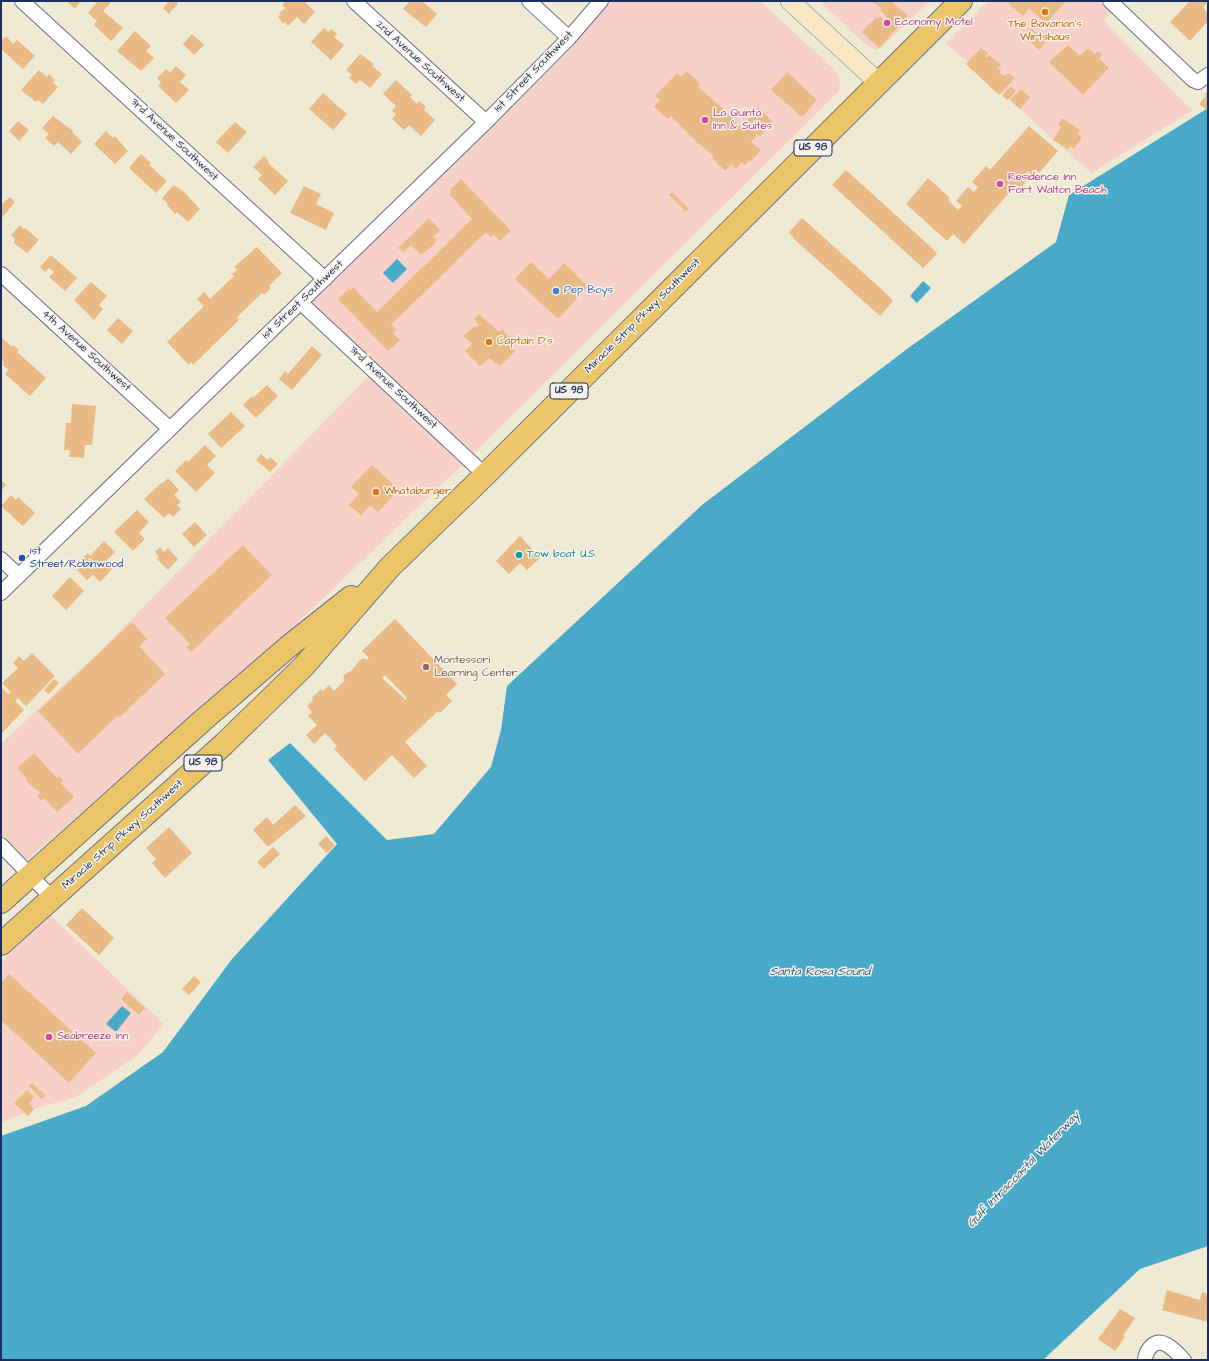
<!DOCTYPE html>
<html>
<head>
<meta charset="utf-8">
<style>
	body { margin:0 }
	#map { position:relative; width:1209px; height:1361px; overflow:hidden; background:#efead3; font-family:"Architects Daughter",sans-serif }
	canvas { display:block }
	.frame { position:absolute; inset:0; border:2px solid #1b2f5e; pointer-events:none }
</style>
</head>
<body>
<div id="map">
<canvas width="1209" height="1361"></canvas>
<div class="frame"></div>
</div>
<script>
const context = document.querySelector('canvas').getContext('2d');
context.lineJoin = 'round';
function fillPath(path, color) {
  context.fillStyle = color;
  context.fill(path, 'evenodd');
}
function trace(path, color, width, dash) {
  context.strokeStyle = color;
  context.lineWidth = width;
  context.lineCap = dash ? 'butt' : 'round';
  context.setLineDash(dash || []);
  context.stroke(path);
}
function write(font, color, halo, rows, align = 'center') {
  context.font = font + ' "Architects Daughter",sans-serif';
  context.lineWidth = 3;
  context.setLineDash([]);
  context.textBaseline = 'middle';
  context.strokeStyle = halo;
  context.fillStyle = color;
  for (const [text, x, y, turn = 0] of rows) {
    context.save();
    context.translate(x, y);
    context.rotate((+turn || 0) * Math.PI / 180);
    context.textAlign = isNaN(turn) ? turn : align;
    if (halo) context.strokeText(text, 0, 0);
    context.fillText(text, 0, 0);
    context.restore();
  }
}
const built = new Path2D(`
	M611 1H760L836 71 840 80 839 91 473 454 311 303 487 132 570 48Z
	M819 1H930L881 48 876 50 864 43Z
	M988 1H1099L1111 12 1104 21 1189 107 1193 110 1091 173 946 43Z
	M370 375 464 463 286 634 26 861 1 836V744L101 650Z
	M51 916 164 1024 138 1055 76 1097 34 1109 1 1123V961Z`);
const water = new Path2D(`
	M1208 108V1246L1140 1269 1043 1360H1V1136L86 1106 163 1052 232 959 337 844 268 760 290 743 387 840 434 834 491 767 501 730 507 686 702 505 907 349 1056 242 1069 195Z
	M397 259 407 269 393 283 383 273Z
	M923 281 931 288 917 303 910 296Z
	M122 1006 131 1013 116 1032 106 1024Z`);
const building = new Path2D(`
	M66 1H81L75 9Z
	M98 1H112L103 11 123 28 111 41 94 25 97 21 88 13Z
	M169 1H175L178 3 169 14 163 8Z
	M286 1H304L315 12 304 24 297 17 288 26 285 22 283 24 278 16 281 14 279 13 286 8 282 5Z
	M410 1H422L437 14 426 27 403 9Z
	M870 1H891L908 16 879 48 862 32 876 17 878 19 880 16 884 21 887 17 880 10 882 8Z
	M1006 1H1066L1046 23 1029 8 1023 16Z
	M1190 1H1208L1203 8 1208 13V21L1190 41 1170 22Z
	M324 28 329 32 331 29 337 34 334 37 344 45 331 60 311 42Z
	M1031 28 1046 42 1039 50 1024 36Z
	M135 31 151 46 146 51 154 58 141 71 117 51Z
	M192 34 204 45 194 55 183 44Z
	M6 36 13 44 17 40 35 56 23 69 1 49V41Z
	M1068 45 1080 56 1088 48 1095 54 1098 51 1102 55 1099 58 1109 68 1083 95 1049 62Z
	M981 48 988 53 985 57 986 58 989 55 1001 65 998 69 1001 71 999 73 1006 76 1008 73 1015 78 999 95 966 64Z
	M360 54 374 64 372 66 382 74 370 88 360 80 356 84 349 78 352 75 346 70Z
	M176 66 186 75 180 82 189 90 176 103 158 86 161 82 157 78 166 69 170 73Z
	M39 70 47 77 49 74 55 80 53 83 58 87 43 104 38 100 36 102 21 90Z
	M687 71 700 84 698 87 727 112 726 113 741 126 744 124 748 128 749 127 745 123 758 108 773 122 760 136 756 133 755 134 757 136 751 142 761 150 750 162 749 160 745 165 742 162 736 169 731 164 725 171 712 158 714 156 698 143 671 116 668 119 654 107 660 100 655 96 677 73 681 77Z
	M787 72 817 100 802 117 771 90Z
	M396 80 412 95 410 97 417 104 419 101 426 107 424 110 435 120 421 136 409 125 404 130 392 119 396 114 392 111 396 106 383 94Z
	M1011 86 1016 91 1008 100 1002 96Z
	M1021 89 1030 97 1020 109 1010 100Z
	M1208 90V111L1199 104 1206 96 1204 95Z
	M323 93 347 114 333 130 309 109Z
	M53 116 73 131 72 132 82 142 71 154 58 142 54 146 45 138 49 134 42 128Z
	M1062 118 1080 130 1077 134 1082 137 1074 149 1070 146 1068 149 1053 140 1061 127 1058 125Z
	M18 121 29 130 19 141 9 131Z
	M235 122 247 132 228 153 216 142Z
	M1029 126 1058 151 1039 173 1036 170 1020 189 1016 185 964 244 953 234 947 241 906 204 928 178 950 198 948 200 958 210 962 206 956 201 968 187 974 192 978 187 972 182 986 166 990 170Z
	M106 131 113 138 115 136 128 151 115 164 94 144Z
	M141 154 151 163 149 165 167 181 156 193 129 168Z
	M264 156 269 161 268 163 288 181 275 195 258 179 262 175 253 167Z
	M846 170 932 248 937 254 923 268 832 185Z
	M461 179 511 231 500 241 494 235 491 237 486 232 391 325 397 330 393 333 400 340 388 351 338 299 349 288 351 290 353 287 377 312 472 219 449 194 451 192 450 190Z
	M174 185 184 192 200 209 188 222 177 212 175 214 167 205 168 204 162 198Z
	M304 186 321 194 316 204 334 213 326 230 290 213Z
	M672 192 689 209 686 212 669 195Z
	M10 197 15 202 1 219V205Z
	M429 218 440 230 433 237 437 240 434 243 435 244 421 255 411 245 403 252 398 248Z
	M802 218 888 295 893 301 880 316 794 239 789 232Z
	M20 225 24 229 25 228 39 240 27 253 14 243 15 239 11 235Z
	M257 247 282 273 269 286 271 288 264 295 262 293 237 317 239 320 193 365 191 362 189 365 167 342 204 306 197 299 204 292 210 299 234 276 232 274 237 270 234 267Z
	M51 255 77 278 65 291 49 277 54 272 49 268 45 272 40 267Z
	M531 262 549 279 564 263 588 287 558 319 515 279Z
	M91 282 107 296 99 305 103 309 94 320 74 300Z
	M479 314 499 332 502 329 509 337 507 340 515 351 500 366 489 358 480 366 465 351 472 344 464 336 474 326 475 327 479 325 474 319Z
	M118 318 133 331 122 344 107 330Z
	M1 337 12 347 13 345 19 350 17 352 46 378 30 396 5 374 9 370 2 364 4 362 1 360Z
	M312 346 322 355 292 390 279 379 285 371 288 374Z
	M267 385 278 396 256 418 243 405 252 396 253 398Z
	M72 404 96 406 92 445H85L84 458 69 457 70 450H64L66 423H71Z
	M231 412 245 426 221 448 208 434Z
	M205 445 216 456 207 465 215 473 196 492 175 471 186 460 188 462Z
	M261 454 268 460 270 457 278 464 270 472 256 460Z
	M372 465 399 490 378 512 370 505 361 515 349 505 359 494 351 487Z
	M168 478 179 490 174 495 181 502 177 505 181 509 173 517 169 513 164 518 144 499 161 483 162 484Z
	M1 480 6 485 1 491Z
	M11 495 16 500 18 497 35 513 23 526 1 506Z
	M137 510 149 522 139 533 145 539 133 551 114 532Z
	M195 522 207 535 194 547 182 534Z
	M520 536 540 558 527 570 520 563 509 574 496 561Z
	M104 541 115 552 105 562 112 569 100 582 93 575 87 580 77 570 83 563 81 560 88 553 90 556Z
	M243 545 272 575 191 652 186 647 190 644 165 618Z
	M160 547 164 552 168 548 178 559 168 570 157 559 159 557 155 552Z
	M70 577 84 591 66 610 52 596Z
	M395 619 457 684 446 695 452 701 440 713 438 711 405 742 427 766 414 778 392 755 365 781 334 749 337 746 325 733 314 744 306 735 317 725 308 716 312 712 307 706 313 700 312 698 321 689 323 691 329 685 334 691 345 680 343 678 345 674 351 671 360 660 364 658 366 660 369 658 362 651ZM385 675 407 698 406 700 382 678Z
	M132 622 147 639 139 646 165 674 119 718 117 716 78 754 38 711Z
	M32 653 55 676 26 706 18 698 15 701 24 710 1 734V687L8 694 11 692 2 683 18 668 13 663 19 656 24 661Z
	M54 679 59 683 49 694 44 690Z
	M34 753 57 778 59 776 63 780 61 783 74 797 57 812 44 798 41 800 37 796 40 793 26 781 27 779 17 768Z
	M295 805 306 816 268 847 253 830 267 817 273 825Z
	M169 827 192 853 165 878 152 863 156 859 146 848Z
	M326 836 335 845 327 853 318 844Z
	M273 847 280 854 264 869 257 862Z
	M82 908 114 938 99 955 66 925Z
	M9 974 96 1053 69 1083 1 1020V983Z
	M194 976 201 982 189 995 182 989Z
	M127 992 145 1008 139 1015 121 999Z
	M32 1083 39 1090 36 1093 29 1086Z
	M27 1090 34 1097 29 1104 34 1109 28 1116 14 1103Z
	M40 1090 46 1096 42 1099 36 1094Z
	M1167 1290 1200 1300 1202 1292 1208 1294V1322L1162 1310Z
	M1120 1309 1135 1318 1123 1336 1125 1337 1115 1351 1098 1339Z`);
const street = new Path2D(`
	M22 1 325 279
	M354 1 486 122
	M529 1 569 38
	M1110 1 1193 80 1198 82 1208 75
	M1 274 170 429
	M300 302 485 475
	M1 559 19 576
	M1 593 486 122 569 38 601 1
	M1 845 53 899
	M1145 1360C1146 1349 1155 1338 1167 1345 1173 1348 1179 1355 1184 1360`);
const secondary = new Path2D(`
	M790 1 879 83`);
const highway = new Path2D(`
	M1 902 202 721 288 647 351 597
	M1 944 224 744 304 666 390 567 485 475 961 1`);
const markers = [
	[1045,12,4,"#e8710a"],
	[887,23,4,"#d1479c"],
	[705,120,4,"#d1479c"],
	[1000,184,4,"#d1479c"],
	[556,291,4,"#3f7fe0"],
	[489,342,4,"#e8710a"],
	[376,492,4,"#e8710a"],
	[519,555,4,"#0f9aa8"],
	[22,558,4,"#1a4fb4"],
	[426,667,4,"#8d6e63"],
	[49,1037,4,"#d1479c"]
];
const shields = [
	[813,148,38],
	[569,391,38],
	[203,763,38]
];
const shieldNames = [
	["US 98",813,148],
	["US 98",569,391],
	["US 98",203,763]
];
const hotelNames = [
	["Economy Motel",895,23],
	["La Quinta",713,114],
	["Inn & Suites",713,127],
	["Residence Inn",1008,178],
	["Fort Walton Beach",1008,191],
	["Seabreeze Inn",57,1037]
];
const foodNames = [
	["The Bavarian's",1045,25,"center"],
	["Wirtshaus",1045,38,"center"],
	["Captain D's",497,342],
	["Whataburger",384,492]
];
const streetNames = [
	["2nd Avenue Southwest",420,62,42],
	["1st Street Southwest",534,72,-46],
	["3rd Avenue Southwest",174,140,43],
	["1st Street Southwest",303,300,-44],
	["Miracle Strip Pkwy Southwest",643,316,-45],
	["4th Avenue Southwest",86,351,42],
	["3rd Avenue Southwest",393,388,43],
	["Miracle Strip Pkwy Southwest",123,835,-42]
];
const shopNames = [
	["Pep Boys",564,291]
];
const transitNames = [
	["1st",30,552],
	["Street/Robinwood",30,565]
];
const cultureNames = [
	["Tow boat U.S.",527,555]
];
const educationNames = [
	["Montessori",434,661],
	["Learning Center",434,674]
];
const waterNames = [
	["Santa Rosa Sound",820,972],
	["Gulf Intracoastal Waterway",1024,1170,-46]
];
fillPath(built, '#f7d1c8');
fillPath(water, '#49a9c8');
fillPath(building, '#e9b986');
trace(street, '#657087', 16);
trace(secondary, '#657087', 20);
trace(highway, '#657087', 24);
trace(street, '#fff', 14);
trace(secondary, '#f8e8c3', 19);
trace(highway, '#edc569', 22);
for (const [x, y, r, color] of markers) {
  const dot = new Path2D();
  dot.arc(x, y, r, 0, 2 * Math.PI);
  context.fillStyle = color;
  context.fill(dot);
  trace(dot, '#f7f3e8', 1.5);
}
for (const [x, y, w] of shields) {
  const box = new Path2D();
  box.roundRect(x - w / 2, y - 8, w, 16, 3);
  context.fillStyle = '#f7f3e8';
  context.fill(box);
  trace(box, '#1b2f5e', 1);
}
write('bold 10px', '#1b2f5e', null, shieldNames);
write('11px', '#b23c85', '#f7f3e8', hotelNames, 'left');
write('11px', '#c56008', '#f7f3e8', foodNames, 'left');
write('11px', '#1b2f5e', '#f7f3e8', streetNames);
write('11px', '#366cbe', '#f7f3e8', shopNames, 'left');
write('11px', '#164399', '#f7f3e8', transitNames, 'left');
write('11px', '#0d838f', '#f7f3e8', cultureNames, 'left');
write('11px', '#785e54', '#f7f3e8', educationNames, 'left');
write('italic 12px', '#2b5a83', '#f7f3e8', waterNames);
</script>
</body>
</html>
